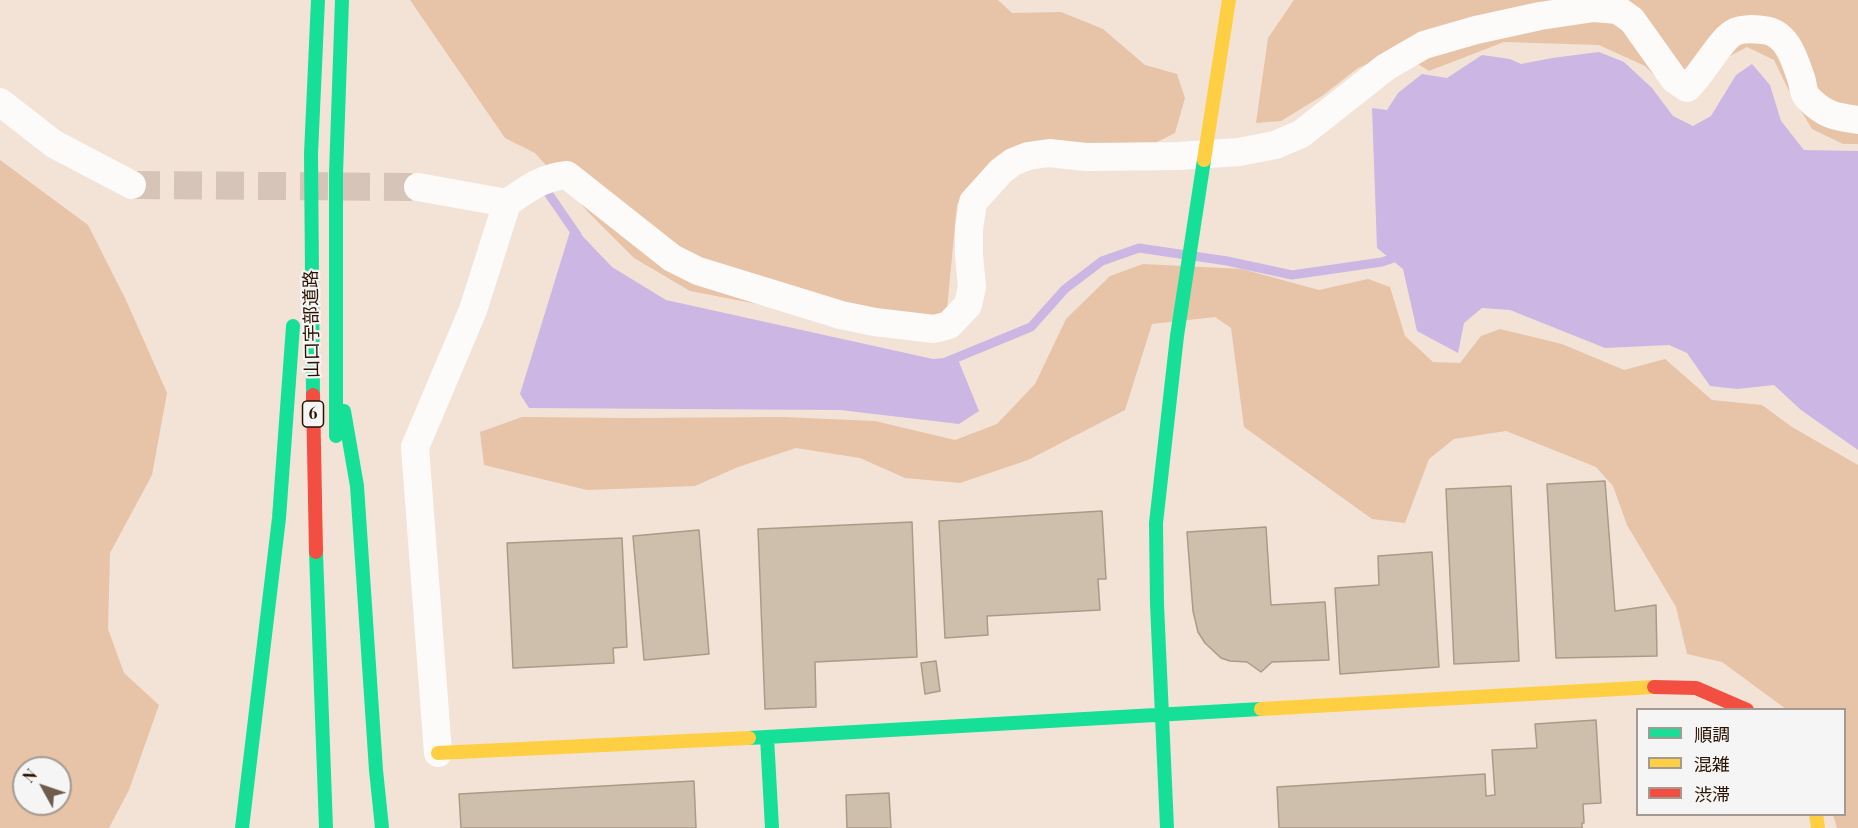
<!DOCTYPE html>
<html>
<head>
<meta charset="utf-8">
<style>
	body { margin:0 }
	#map { position:relative; width:1858px; height:828px; overflow:hidden; background:#f3e3d7; font-family:"Playfair Display","Noto Sans JP",serif }
	canvas { display:block }
	.legend { position:absolute; left:1636px; top:708px; width:210px; height:108px; box-sizing:border-box; background:#f4f5f4; border:2px solid #a49a92; margin:0; padding:8px 10px; list-style:none; font-size:18px; color:#2b1200 }
	.legend li { display:flex; align-items:center; gap:12px; height:30px }
	.legend b { width:30px; border:2px solid #a49a92 }
	.north { position:absolute; left:12px; top:756px; width:60px; height:60px; box-sizing:border-box; background:#f4f5f4; border:2px solid #a49a92; border-radius:50%; rotate:310deg; font-size:16px; font-weight:700; line-height:24px; text-align:center; color:#2b1200 }
	.north::after { content:''; display:block; margin:auto; width:21px; height:27px; background:#715b4b; clip-path:polygon(50% 0,100% 100%,50% 72%,0 100%) }
</style>
</head>
<body>
<div id="map">
<canvas width="1858" height="828"></canvas>
<ul class="legend">
<li><b style="height:8px;background:#16e098"></b>順調</li>
<li><b style="height:8px;background:#ffcf43"></b>混雑</li>
<li><b style="height:8px;background:#f24e42"></b>渋滞</li>
</ul>
<div class="north">N</div>
</div>
<script>
const context = document.querySelector('canvas').getContext('2d');
context.lineJoin = 'round';
function fillPath(path, color) {
  context.fillStyle = color;
  context.fill(path, 'evenodd');
}
function trace(path, color, width, dash) {
  context.strokeStyle = color;
  context.lineWidth = width;
  context.lineCap = dash ? 'butt' : 'round';
  context.setLineDash(dash || []);
  context.stroke(path);
}
function write(font, color, halo, rows, align = 'center') {
  context.font = font + ' "Playfair Display","Noto Sans JP",serif';
  context.lineWidth = 4.5;
  context.setLineDash([]);
  context.textBaseline = 'middle';
  context.strokeStyle = halo;
  context.fillStyle = color;
  for (const [text, x, y, turn = 0] of rows) {
    context.save();
    context.translate(x, y);
    context.rotate((+turn || 0) * Math.PI / 180);
    context.textAlign = isNaN(turn) ? turn : align;
    if (halo) context.strokeText(text, 0, 0);
    context.fillText(text, 0, 0);
    context.restore();
  }
}
const green = new Path2D(`
	M410 0H998L1012 13 1061 12 1103 29 1145 65 1177 74 1185 98 1175 133 1149 146 1041 148 991 161 957 204 947 309 923 336 690 291 634 258 589 213 535 153 505 138Z
	M1294 0H1858V144H1843L1812 129 1788 89 1774 60 1747 47 1730 56 1692 101 1674 95 1645 66 1599 45 1504 42 1429 71 1397 51 1358 68 1322 96 1281 121 1256 123 1268 38Z
	M0 160 88 225 126 300 167 393 152 475 110 553 108 629 124 673 159 705 129 790 109 828H0ZM24 768H60V804H24Z
	M1143 264 1242 269 1319 290 1368 279 1390 287 1405 336 1433 362 1460 363 1481 336 1500 329 1562 344 1624 370 1665 359 1712 400 1762 405 1792 427 1858 465V828H1837L1833 815 1844 814V710L1786 709 1722 662 1687 654 1676 607 1627 525 1613 486 1596 467 1506 431 1454 439 1429 459 1405 523 1372 519 1244 427 1231 328 1215 317 1152 324 1125 410 1028 460 960 483 905 478 860 458 796 448 738 467 695 486 587 490 484 465 480 432 522 417 632 418 782 417 875 421 955 440 997 424 1035 384 1066 319 1110 276Z`);
const water = new Path2D(`
	M1599 52 1624 62 1652 88 1673 116 1693 126 1711 116 1736 75 1752 64 1770 85 1781 121 1804 150 1858 151V450L1801 410 1774 385 1737 389 1710 386 1687 353 1669 345 1605 348 1510 310 1482 308 1464 323 1458 353 1417 331 1403 269 1377 248 1372 108 1387 110 1398 93 1422 74 1447 78 1482 55 1510 59 1521 64 1552 58Z
	M572 225 612 267 666 300 933 359 957 357 979 411 959 424 840 410 529 408 520 394Z`);
const stream = new Path2D(`
	M546 190 577 235
	M946 362 1031 327 1065 289 1102 261 1139 248 1227 261 1292 275 1382 262 1402 255`);
const building = new Path2D(`
	M1605 481 1615 611 1656 605 1657 656 1556 658 1547 484Z
	M1511 486 1519 661 1454 664 1446 489Z
	M1102 511 1106 579H1098L1100 610 987 616 988 635 945 638 939 521Z
	M912 522 917 657 815 662 816 707 765 709 758 529Z
	M1266 527 1271 605 1325 602 1329 660 1272 662 1261 672 1247 662 1230 661 1221 658 1205 643 1198 632 1193 611 1187 532Z
	M699 530 709 654 644 660 633 536Z
	M622 538 627 647 613 648 614 663 513 668 507 543Z
	M1432 552 1439 667 1340 674 1335 588 1379 585 1378 556Z
	M936 661 940 691 925 694 921 663Z
	M1596 720 1601 803 1583 804 1584 823H1582V828H1279L1277 787 1485 774 1486 796 1495 795 1492 750 1537 748 1535 724Z
	M694 781 696 828H461L459 794Z
	M889 793 891 828H847L846 795Z`);
const streetTunnel = new Path2D(`
	M132 185 418 187`);
const street = new Path2D(`
	M0 102 54 144 132 185
	M418 187 507 203 473 310 415 447 438 753
	M507 203C527 189 543 177 567 175L672 258 698 271 841 315 875 322 934 329 949 325 968 305 972 287 969 255V229L973 202 1001 171 1013 162 1028 156 1049 153 1086 157 1178 156 1239 152 1275 145 1301 134 1386 67 1424 45 1476 30 1540 16 1594 8 1618 10 1632 20 1674 79 1687 88C1701 76 1722 37 1735 32 1743 28 1754 29 1763 30 1788 32 1795 61 1802 81 1803 87 1804 94 1808 98 1824 115 1836 117 1858 120`);
const fast = new Path2D(`
	M313 395 311 154 318 0
	M344 411 357 486 376 770 382 828
	M336 436V174L342 0
	M316 552 326 828
	M767 737 772 828
	M749 738 1261 709
	M242 828 279 518 293 326
	M1167 828 1157 604 1156 523 1177 336 1204 160`);
const slow = new Path2D(`
	M1204 160 1229 0
	M1261 709 1654 687
	M438 753 749 738
	M1816 814 1818 828`);
const jam = new Path2D(`
	M313 395 316 552
	M1654 687 1696 688 1747 710`);
const shields = [
	[313,414,21]
];
const shieldNames = [
	["6",313,414]
];
const streetNames = [
	["山口宇部道路",312,324,-91]
];
fillPath(green, '#e7c3a8');
fillPath(water, '#cbb6e4');
trace(stream, '#cbb6e4', 9);
fillPath(building, '#cebfac');
trace(building, '#aa9b86', 1.5);
trace(streetTunnel, '#d5c4b7', 28, [28, 14]);
trace(street, '#fdfbf9', 28);
trace(fast, '#16e098', 14);
trace(slow, '#ffcf43', 14);
trace(jam, '#f24e42', 14);
for (const [x, y, w] of shields) {
  const box = new Path2D();
  box.roundRect(x - w / 2, y - 13, w, 26, 4.5);
  context.fillStyle = '#f4f5f4';
  context.fill(box);
  trace(box, '#2b1200', 1.5);
}
write('bold 16px', '#2b1200', null, shieldNames);
write('18px', '#2b1200', '#f4f5f4', streetNames);
</script>
</body>
</html>
